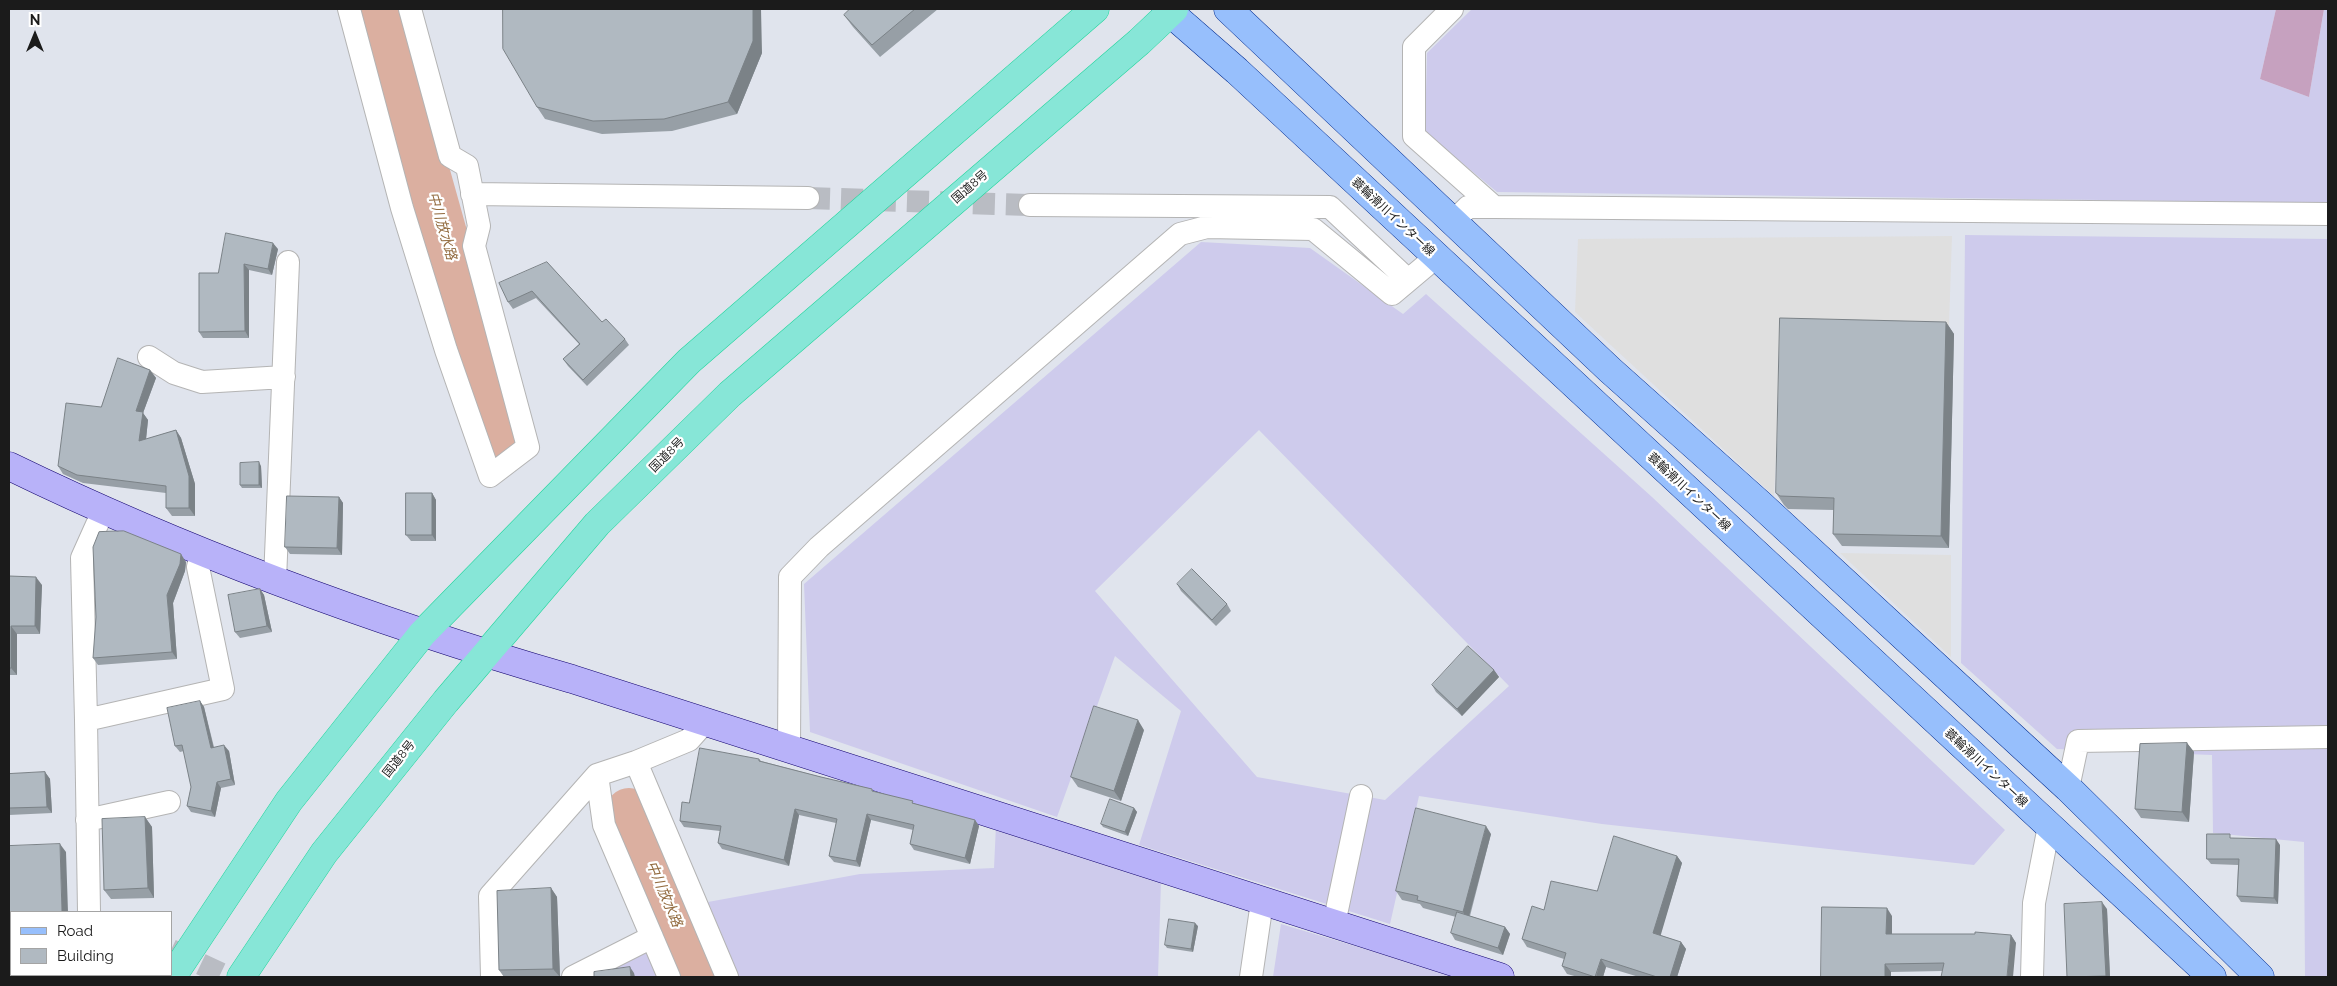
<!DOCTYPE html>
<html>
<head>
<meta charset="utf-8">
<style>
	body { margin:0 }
	#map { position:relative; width:2337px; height:986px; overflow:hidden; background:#e0e4ed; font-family:Raleway,sans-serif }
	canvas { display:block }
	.frame { position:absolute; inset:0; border:10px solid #1b1b1b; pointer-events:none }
	.legend { position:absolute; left:10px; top:911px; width:162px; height:65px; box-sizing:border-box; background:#fff; border:1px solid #a4a4a4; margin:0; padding:6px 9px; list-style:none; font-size:15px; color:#1b1b1b }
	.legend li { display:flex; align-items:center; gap:10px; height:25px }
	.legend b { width:25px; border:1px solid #a4a4a4 }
	.north { position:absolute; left:10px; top:10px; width:50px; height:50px; -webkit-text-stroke:4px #fff; paint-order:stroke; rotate:0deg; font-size:14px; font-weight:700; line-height:20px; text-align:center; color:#1b1b1b }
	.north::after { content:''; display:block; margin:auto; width:18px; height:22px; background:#1b1b1b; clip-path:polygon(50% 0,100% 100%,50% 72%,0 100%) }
</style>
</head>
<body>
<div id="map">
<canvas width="2337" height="986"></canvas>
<div class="frame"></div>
<ul class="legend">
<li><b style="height:6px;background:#97bffc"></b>Road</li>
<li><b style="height:14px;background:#b0b9c1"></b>Building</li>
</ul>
<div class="north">N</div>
</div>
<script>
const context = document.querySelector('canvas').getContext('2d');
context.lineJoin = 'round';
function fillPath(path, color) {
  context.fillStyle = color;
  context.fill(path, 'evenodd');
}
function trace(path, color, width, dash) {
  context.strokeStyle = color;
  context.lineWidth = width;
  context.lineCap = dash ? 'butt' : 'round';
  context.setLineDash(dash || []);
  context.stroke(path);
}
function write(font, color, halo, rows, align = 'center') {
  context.font = font + ' Raleway,"Noto Sans JP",sans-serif';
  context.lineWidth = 4.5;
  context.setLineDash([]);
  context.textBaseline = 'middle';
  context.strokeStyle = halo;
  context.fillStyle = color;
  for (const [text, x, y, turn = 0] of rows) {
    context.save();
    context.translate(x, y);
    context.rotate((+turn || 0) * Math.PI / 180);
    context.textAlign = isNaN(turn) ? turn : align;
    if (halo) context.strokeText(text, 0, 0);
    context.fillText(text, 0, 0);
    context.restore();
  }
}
const farmland = new Path2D(`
	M1472 9H2276L2260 79 2309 97 2324 9H2328V203L1497 192 1425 132 1427 53Z
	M1965 235 2328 239V977H2305L2304 842 2213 833 2212 755 2057 749 1961 663Z
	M1201 242 1310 248 1403 314 1426 294 1652 497 2005 830 1974 865 1602 824 1419 796 1390 924 1139 845 1181 711 1115 656 1057 817 810 732 804 584ZM1259 430 1509 686 1385 800 1257 777 1095 591Z
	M996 825 1161 881 1158 977H739L708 902 860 874 994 868Z
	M1281 924 1459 977H1273Z
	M648 948 660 977H590Z`);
const cemetery = new Path2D(`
	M2276 9H2324L2309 97 2260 79Z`);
const parking = new Path2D(`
	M1952 236 1949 326 1783 320 1774 496 1575 312 1578 239Z
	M1840 553 1951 555V657Z`);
const river = new Path2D(`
	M381 9 503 444
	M629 811 699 977`);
const streetTunnel = new Path2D(`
	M808 198 1030 205
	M171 950 228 977`);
const street = new Path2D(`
	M349 9 402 208 446 350 490 476 528 447 474 246 479 226 467 166 450 156 410 9
	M1452 9 1414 47V136L1494 207
	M472 194 808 198
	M1030 205 1330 207 1408 280
	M1454 221 1468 207H1494L2328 214
	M149 357 174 373 202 382 284 377
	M104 509 82 558 86 720 223 689 198 567 202 551
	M275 580 288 262
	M86 720 89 912
	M789 749 790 577 819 547 1180 234 1207 227 1313 229 1392 294 1436 257
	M636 762 727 977
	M597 775 604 825 669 977
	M2068 788 2078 741 2328 737
	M87 820 169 802
	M1334 924 1361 796
	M9 938H11
	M492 977 490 896 597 775 636 762 689 740 705 722
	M573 977 652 937
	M1251 977 1262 902
	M2032 977 2034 903 2049 826`);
const secondary = new Path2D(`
	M9 466C190 554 379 623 572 679L1500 977`);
const primary = new Path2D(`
	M1166 9 1237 71 2212 977
	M1228 9 1610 370 1760 504 2068 788 2260 977`);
const highway = new Path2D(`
	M172 977 289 801 422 634 689 361 1095 9
	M241 977 324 853 446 701 597 524 730 394 1139 42 1174 9`);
const wall = new Path2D(`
	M850 9H938L880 57 853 27 844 15Z
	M762 53 737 114 672 131 602 134 545 119 537 107Z
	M278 249 272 275 249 270V338H203L199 332 218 273Z
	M547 262 602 322 625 339 629 345 587 386 568 366 563 359 579 344 536 298 513 309 508 302Z
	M1946 322 1954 334 1949 548 1842 546 1833 534 1834 510 1788 509 1784 505 1776 493Z
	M150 370 156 378 143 413 148 420 146 439 176 430 181 438 195 484V516H172L166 508V493L83 483 63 474 58 466 101 407Z
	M261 466 262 488H242L240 485Z
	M432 493 436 500V541H411L406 535Z
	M339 497 343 503 342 555 290 554 285 547Z
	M186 562 185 571 173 603 177 659 98 665 93 658Z
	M9 576 42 585 40 634H17V675H9Z
	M1177 584 1227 604 1231 611 1216 626 1181 591Z
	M260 589 264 595 272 632 240 638 235 632Z
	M1494 670 1499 677 1462 716 1436 692 1432 685Z
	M200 701 204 707 214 747 229 751 235 785 221 788 215 817 191 812 187 806 191 787 184 751 180 752 175 746Z
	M1144 730 1121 801 1078 787 1071 777Z
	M2187 743 2194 752 2189 822 2141 818 2135 809Z
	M759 759 761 761 821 777 872 789 874 792 916 804 975 820 979 826 970 864 914 850 910 844 913 830 871 820 860 867 834 862 829 856 836 823 799 815 789 866 722 849 718 843 720 831 684 827 680 821 689 803Z
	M45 772 50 779 52 813 9 815V774Z
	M1134 808 1137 812 1128 836 1103 827 1101 824Z
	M145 817 152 827 154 898 111 899 104 890Z
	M1491 834 1470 916 1505 927 1510 934 1503 955 1455 940 1451 933 1456 917 1423 908 1420 904 1402 900 1396 891Z
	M2233 838 2280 845 2278 904 2241 902 2237 896 2238 865 2211 864 2207 859Z
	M1677 856 1682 863 1660 935 1681 942 1686 949 1677 977H1639L1606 967 1603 977H1578L1567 974 1562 966 1564 959 1527 947 1522 939 1544 910 1597 891Z
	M551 888 557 897 560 977H504L499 970Z
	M2107 909 2110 977H2067Z
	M1892 916V934L2011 935 2016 943 1942 971 1891 972V977H1821Z
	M1198 926 1193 952 1167 948 1165 945Z`);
const shadedWall = new Path2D(`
	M753 9H761L762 53 737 114 728 102Z
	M273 243 278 249 272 275 268 269Z
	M244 264 249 270V338L245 331Z
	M1946 322 1954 334 1949 548 1941 536Z
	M150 370 156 378 143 413 148 420 145 449 139 441 136 411Z
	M176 430 181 438 195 484V516L189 508Z
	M259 462 261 466 262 488 259 485Z
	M432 493 436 500V541L432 535Z
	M339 497 343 503 342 555 337 548Z
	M181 554 186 562 185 571 173 603 177 659 172 652 167 595Z
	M36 577 42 585 40 634 35 626Z
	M260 589 264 595 272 632 267 626Z
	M11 626 17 634V675L11 668Z
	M1494 670 1499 677 1462 716 1457 709Z
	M200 701 204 707 215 754 211 748Z
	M1138 720 1144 730 1121 801 1114 791Z
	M2187 743 2194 752 2189 822 2182 812Z
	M224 745 229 751 235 785 231 779Z
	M45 772 50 779 52 813 47 807Z
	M217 782 221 788 215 817 211 811Z
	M1134 808 1137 812 1128 836 1125 832Z
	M795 809 799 815 789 866 784 860Z
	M867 814 871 820 860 867 856 861Z
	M145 817 152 827 154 898 148 888Z
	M975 820 979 826 970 864 965 858Z
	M1486 826 1491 834 1468 920 1463 912Z
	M2276 839 2280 845 2278 904 2274 898Z
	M60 844 66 852 68 912H62Z
	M1677 856 1682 863 1659 941 1653 933Z
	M551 888 557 897 560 977 553 969Z
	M2102 902 2107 909 2110 977H2106V976Z
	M1887 908 1892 916V942L1886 934Z
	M1195 923 1198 926 1193 952 1191 949Z
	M1505 927 1510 934 1503 955 1498 948Z
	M2011 935 2016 943 2013 977H2007Z
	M1681 942 1686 949 1677 977H1670Z
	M1601 959 1606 967 1603 977H1596Z
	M1885 964 1891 972V977H1885Z
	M630 967 634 973 635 977H631Z
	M37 975H43V977H37Z`);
const building = new Path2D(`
	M503 9H753V41L728 102 664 119 593 121 537 107 503 49Z
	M850 9H915L872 45 844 15Z
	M226 233 273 243 268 269 244 264 245 331 199 332V273H218Z
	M547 262 602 322 606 319 625 339 583 380 563 359 580 344 532 291 508 302 499 283Z
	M1780 318 1946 322 1941 536 1833 534 1834 498 1780 496 1776 493Z
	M118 358 150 370 136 411 143 412 139 441 176 430 189 476V508H166V486L77 475 58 466 66 403 101 407Z
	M259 462V485H240V463Z
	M406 493H432V535H406Z
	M287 496 339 497 337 548 285 547Z
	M124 531 181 554 180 564 167 595 172 652 93 658 96 617 93 547 99 532Z
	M1192 569 1227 604 1212 620 1177 584Z
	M9 576 36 577 35 626H11V668H9Z
	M260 589 267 626 235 632 228 595Z
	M1468 646 1494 670 1457 709 1432 685Z
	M200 701 211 748 224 745 231 779 217 782 211 811 187 806 191 787 182 745 175 746 167 708Z
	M1094 706 1138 720 1114 791 1071 777Z
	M2187 743 2182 812 2135 809 2140 744Z
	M700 748 759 759V761L821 777 872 789V791L913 801 912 803 975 820 965 858 910 844 914 825 867 814 856 861 829 856 837 819 795 809 784 860 718 843 721 826 680 821 682 802 689 803Z
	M45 772 47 807 9 808V774Z
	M1110 799 1134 808 1125 832 1101 824Z
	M1416 808 1486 826 1463 912 1417 900 1418 896 1396 891Z
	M145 817 148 888 104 890 102 819Z
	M2207 834H2230V838L2276 839 2274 898 2237 896 2239 859H2207Z
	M1614 836 1677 856 1653 933 1681 942 1670 977H1657L1601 959 1595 977 1562 966 1566 953 1522 939 1532 906 1544 910 1551 881 1597 891Z
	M60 844 62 912H11V915H9V846Z
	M551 888 553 969 499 970 497 891Z
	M2102 902 2106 976 2067 977 2064 904Z
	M1822 907 1887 908 1886 934H1975V932L2011 935 2007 977H1941L1944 963 1885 964V977H1821Z
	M1457 912 1505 927 1498 948 1451 933Z
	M1169 919 1195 923 1191 949 1165 945Z
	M9 956H11V975H37V977H9Z
	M630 967 631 977H594V972Z`);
const streetNames = [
	["国道8号",970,187,-41],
	["蓑輪滑川インター線",1393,217,43],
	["国道8号",667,455,-45],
	["蓑輪滑川インター線",1689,492,43],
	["国道8号",399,759,-51],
	["蓑輪滑川インター線",1986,768,43]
];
const waterNames = [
	["中川放水路",442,226,74],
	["中川放水路",664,894,67]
];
fillPath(farmland, '#cecbec');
fillPath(cemetery, '#c6a1bf');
fillPath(parking, '#dfdfdf');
trace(river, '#dbafa0', 46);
trace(streetTunnel, '#b9bcc3', 22, [22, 11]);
trace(street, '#b4b4b4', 24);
trace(secondary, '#130470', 29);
trace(primary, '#002c92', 29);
trace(highway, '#23d59d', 29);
trace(street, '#fff', 22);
trace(secondary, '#b8b2f9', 28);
trace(primary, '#97bffc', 28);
trace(highway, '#87e6d7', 28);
fillPath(wall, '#979fa6');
fillPath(shadedWall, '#7b8287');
fillPath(building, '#b0b9c1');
trace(building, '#7b8287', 1);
write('12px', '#1b1b1b', '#fff', streetNames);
write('italic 14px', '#936c40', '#fff', waterNames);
</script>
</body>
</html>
